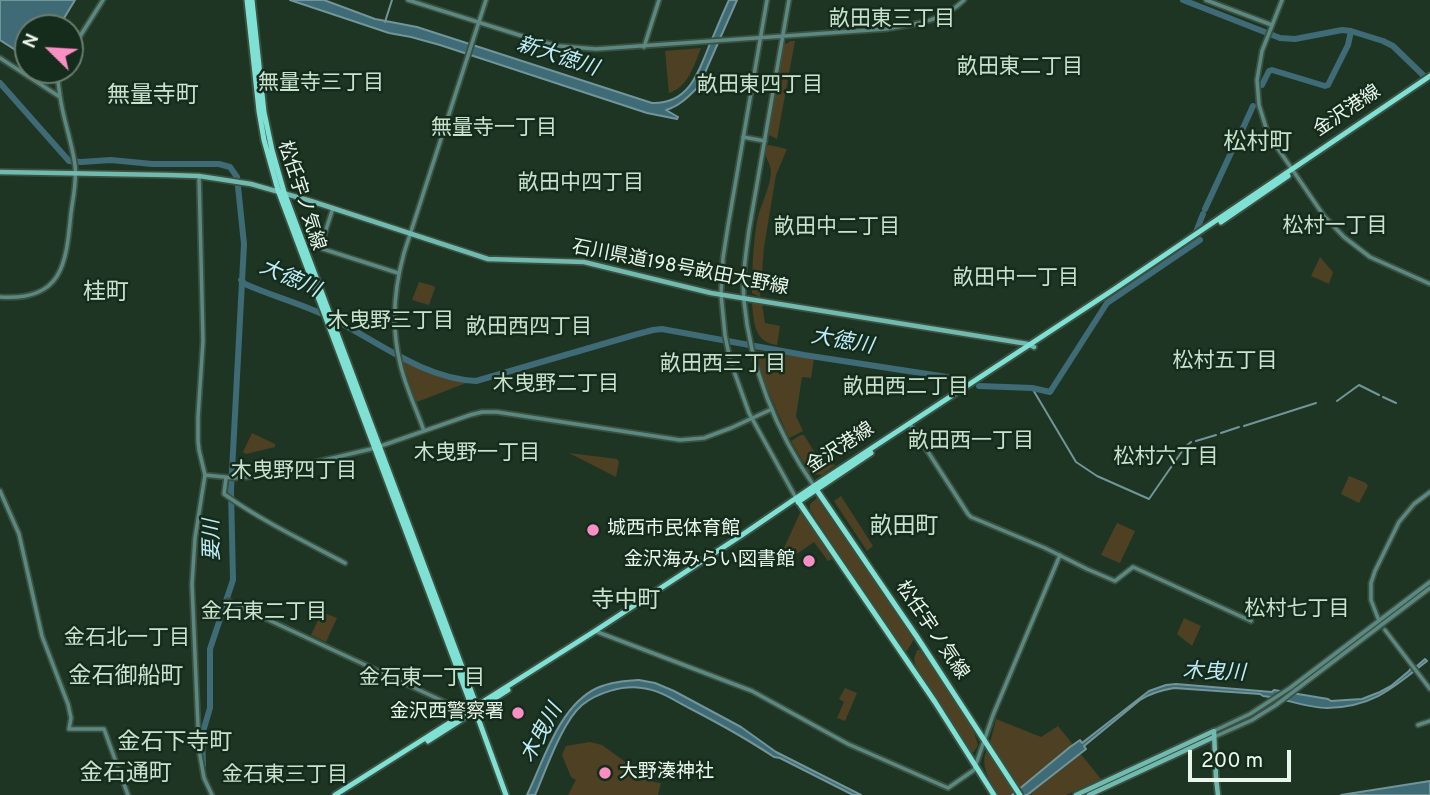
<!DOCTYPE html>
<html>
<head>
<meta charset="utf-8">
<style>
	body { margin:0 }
	#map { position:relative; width:1430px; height:795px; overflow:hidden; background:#1f3524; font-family:Overpass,sans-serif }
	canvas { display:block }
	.north { position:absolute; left:14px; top:14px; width:70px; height:70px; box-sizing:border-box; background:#152b1b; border:2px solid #697c6e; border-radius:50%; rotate:294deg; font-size:19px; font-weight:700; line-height:28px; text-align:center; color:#e8f6eb }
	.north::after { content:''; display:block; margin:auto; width:24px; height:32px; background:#fb8fc4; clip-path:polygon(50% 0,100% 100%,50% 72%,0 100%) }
	.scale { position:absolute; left:1188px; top:750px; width:103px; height:32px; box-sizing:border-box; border:4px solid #e8f6eb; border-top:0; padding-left:9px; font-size:21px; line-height:24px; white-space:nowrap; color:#e8f6eb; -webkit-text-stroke:5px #152b1b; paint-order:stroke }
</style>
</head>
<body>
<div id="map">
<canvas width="1430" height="795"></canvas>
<div class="north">N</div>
<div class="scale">200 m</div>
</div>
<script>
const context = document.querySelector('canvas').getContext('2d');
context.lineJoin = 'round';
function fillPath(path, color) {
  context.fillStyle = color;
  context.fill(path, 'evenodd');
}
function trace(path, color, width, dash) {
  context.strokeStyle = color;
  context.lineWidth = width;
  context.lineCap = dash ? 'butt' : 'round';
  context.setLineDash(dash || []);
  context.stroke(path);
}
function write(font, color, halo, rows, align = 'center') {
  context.font = font + ' Overpass,"Noto Sans JP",sans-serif';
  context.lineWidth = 5;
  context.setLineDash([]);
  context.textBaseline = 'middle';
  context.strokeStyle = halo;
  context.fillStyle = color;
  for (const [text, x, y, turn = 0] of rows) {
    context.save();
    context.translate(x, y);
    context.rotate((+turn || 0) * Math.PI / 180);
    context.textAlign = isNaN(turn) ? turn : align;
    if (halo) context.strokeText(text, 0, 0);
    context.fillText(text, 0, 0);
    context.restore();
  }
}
const green = new Path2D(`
	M791 41H795L777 139 767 134 782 46Z
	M701 48C694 66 688 87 669 93L665 51Z
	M769 145 787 149 776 175 764 247 760 297 752 293C752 269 753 245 757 221 760 205 770 189 771 172 771 162 763 157 765 146Z
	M1320 257 1333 272 1329 284 1311 276Z
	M419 282 434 286 435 288 429 305 412 300Z
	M752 303 762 304 765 323 780 326 777 345C754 342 754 323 752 303Z
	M754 350 814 359 811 378 802 377 796 416 803 431 789 438 761 375Z
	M402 360 411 365 466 383 417 402 415 400Z
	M252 433 275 444V447L246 454 243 452Z
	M801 435H804L821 463 836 465 822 475 810 474 791 441Z
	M569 453 617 459 619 462 616 477Z
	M1349 476 1366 483 1368 486 1359 503 1341 494Z
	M841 496 873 546 867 551 834 501Z
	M817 498 914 639 907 651H904L901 648 810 510V504Z
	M802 511 832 559 828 561 814 542 794 556 790 567 778 561 800 513Z
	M1117 523 1135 531 1120 563 1101 555Z
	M322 612 337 618 326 642 311 635Z
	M1184 618 1201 626 1192 646 1177 634Z
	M917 650H920C939 677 970 713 978 745L974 752H971L916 668 914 659Z
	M845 688 857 693 845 721 837 718 844 702 839 699Z
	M996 719 1041 737 1058 726 1101 779 1066 795H1022L990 743Z
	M590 742 602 745 624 761 640 767 655 768 653 782 661 783 658 795H568L576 780 571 777 562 755 566 746Z
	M986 752H989L1014 792 1011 795H998C991 781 980 767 986 752Z`);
const water = new Path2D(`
	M0 0H75L58 28H28V58L0 40Z
	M290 0H324L375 19 417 27 652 103C688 104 698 74 709 46 716 30 722 15 729 0H737L699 86C689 96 680 106 666 110L678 117 677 119 647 113 440 45 411 37 389 33Z
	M1425 659 1427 661C1393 688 1373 707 1327 708 1307 708 1284 698 1263 696L1260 694 1174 688C1161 690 1151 693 1140 700L1084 746 1086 749 1027 795H1012L1070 747 1080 740 1082 743 1149 691 1166 685 1176 684 1272 692 1274 690 1328 699 1331 701 1362 699 1380 692 1391 686 1409 671 1411 668 1417 666Z
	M639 680 655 683 674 691 741 727 776 752 861 795H853L780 758 774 757C747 739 720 724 691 709 675 701 660 690 642 688 622 685 597 693 582 705 562 722 546 770 535 795H527C544 760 559 706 597 688 610 682 625 681 639 680Z
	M1430 781V795H1341Z`);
const stream = new Path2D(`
	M385 22 392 0
	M1032 388 1076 462 1097 476 1149 499 1185 447 1191 442
	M1383 397 1396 403
	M1337 401 1359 385 1379 395
	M1244 426 1316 403
	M1221 433 1239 427
	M1196 441 1216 435`);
const river = new Path2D(`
	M1183 0 1280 38 1295 39 1342 30 1351 31 1383 41 1393 46 1424 76
	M0 83 69 161 81 162 111 160 152 164H219L230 167 237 177 244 244 231 490 233 580 210 649V708L202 735 203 765
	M1262 85 1269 71 1272 70 1325 86 1328 85 1348 45 1351 31
	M1238 139 1253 106
	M1205 209 1236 142
	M1196 232 1203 214
	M241 280 245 284C274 297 306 305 335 320 380 343 423 378 476 381L634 335 653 330 662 329 804 355 947 377 966 383
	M979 386 1032 388 1050 392 1107 303 1200 240`);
const tertiary = new Path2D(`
	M408 0 538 41 559 46 596 49 886 29C915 24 942 22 964 0
	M767 0 728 226 723 258 721 294 725 335 730 360 749 413 796 498
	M789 0 749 230C746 253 742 277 744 301 750 366 776 432 814 486
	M1206 0 1272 25
	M1282 0 1262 51 1257 80 1259 105 1268 134 1324 216 1344 237 1370 257 1430 284
	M644 47 659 0
	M70 52 103 0
	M0 58 60 97
	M743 137 765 141
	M199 176 203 341 198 417V441L199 450 205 475 195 538 192 584 199 750 204 778 212 795
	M333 208 320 248 398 273
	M0 297C63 301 66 264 71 213 73 198 77 180 75 165 72 142 63 119 60 96 59 86 56 79 60 70
	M910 424 968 514 971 517 1045 548 1087 569 1115 581 1133 567 1251 621
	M424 431C416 408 405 386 400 363 391 326 394 289 404 253L486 0
	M205 475 234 478 257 476 375 448 470 415 482 412H497L680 440 704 438 731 428 772 409
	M226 478 224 494C262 521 304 541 345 563
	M0 491 19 534 42 636 68 704 71 718 69 729H104L128 795
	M228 601 462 710 467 714
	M1379 621 1371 600V583L1375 571 1399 522 1414 504 1430 492
	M1385 630 1430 689
	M595 631 752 691 848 744 948 788 974 770 993 715 1060 555
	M1418 725 1430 721
	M1214 731 1250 714 1290 688 1430 582
	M1214 737 1252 720 1276 705 1430 588`);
const secondary = new Path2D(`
	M0 172 168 175 199 176 251 184 311 201 488 259 584 262 711 293 1028 344 1034 347
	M1076 795 1214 731 1216 778 1218 795
	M1089 795 1214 737`);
const primary = new Path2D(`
	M247 0 259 111 264 140 278 190 470 702 474 706
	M252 0 264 112 272 150 284 192 474 699V707L506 795
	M1221 222 1288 176
	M816 489 917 637 1020 795
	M798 501 935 702 994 795
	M798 502 871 453
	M428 741 508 690
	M335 795 595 631 742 535 814 486 1113 290 1430 76`);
const markers = [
	[593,530,7,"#fb8fc4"],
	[809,561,7,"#fb8fc4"],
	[518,713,7,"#fb8fc4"],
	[605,773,7,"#fb8fc4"]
];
const streetNames = [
	["金沢港線",1348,112,-34],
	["松任宇ノ気線",300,196,72],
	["石川県道198号畝田大野線",680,269,11],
	["金沢港線",841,449,-33],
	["松任宇ノ気線",931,631,56]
];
const poiNames = [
	["城西市民体育館",607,530],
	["金沢海みらい図書館",795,561,"right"],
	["金沢西警察署",504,713,"right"],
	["大野湊神社",619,773]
];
const neighbourhoodNames = [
	["畝田東三丁目",892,21],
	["畝田東二丁目",1020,69],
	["無量寺三丁目",321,85],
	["畝田東四丁目",760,87],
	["無量寺一丁目",494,130],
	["畝田中四丁目",581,185],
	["松村一丁目",1335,228],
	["畝田中二丁目",837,229],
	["畝田中一丁目",1016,280],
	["木曳野三丁目",391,323],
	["畝田西四丁目",529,329],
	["松村五丁目",1225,363],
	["畝田西三丁目",723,366],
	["木曳野二丁目",556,386],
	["畝田西二丁目",906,389],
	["畝田西一丁目",971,443],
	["木曳野一丁目",477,455],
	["松村六丁目",1166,459],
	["木曳野四丁目",294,473],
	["松村七丁目",1297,611],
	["金石東二丁目",264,614],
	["金石北一丁目",127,640],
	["金石東一丁目",422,680],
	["金石東三丁目",285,777]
];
const waterNames = [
	["新大徳川",557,58,18],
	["大徳川",289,280,24],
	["大徳川",842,343,10],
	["要川",214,540,-91],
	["木曳川",1214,674,2],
	["木曳川",543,734,-61]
];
const quarterNames = [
	["無量寺町",153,97],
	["松村町",1258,144],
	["桂町",106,294],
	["畝田町",904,528],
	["寺中町",626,602],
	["金石御船町",126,678],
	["金石下寺町",175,744],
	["金石通町",126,775]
];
fillPath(green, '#4e4022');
fillPath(water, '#3e6b76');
trace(water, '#719599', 2);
trace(stream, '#719599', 2);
trace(river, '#3e6b76', 6);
trace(tertiary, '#3b5040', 7);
trace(secondary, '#3b5040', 8);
trace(primary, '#3b5040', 9);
trace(tertiary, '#5b8881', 3.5);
trace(secondary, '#70baaf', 4.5);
trace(primary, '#7fe1d3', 5);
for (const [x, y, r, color] of markers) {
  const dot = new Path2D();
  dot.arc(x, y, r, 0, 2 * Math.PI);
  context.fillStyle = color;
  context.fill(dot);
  trace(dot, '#152b1b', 2.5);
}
write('19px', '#e8f6eb', '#152b1b', streetNames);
write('19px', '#e8f6eb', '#152b1b', poiNames, 'left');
write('21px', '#c8e3cd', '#152b1b', neighbourhoodNames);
write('italic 21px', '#bfecf8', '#152b1b', waterNames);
write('23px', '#c8e3cd', '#152b1b', quarterNames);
</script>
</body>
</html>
